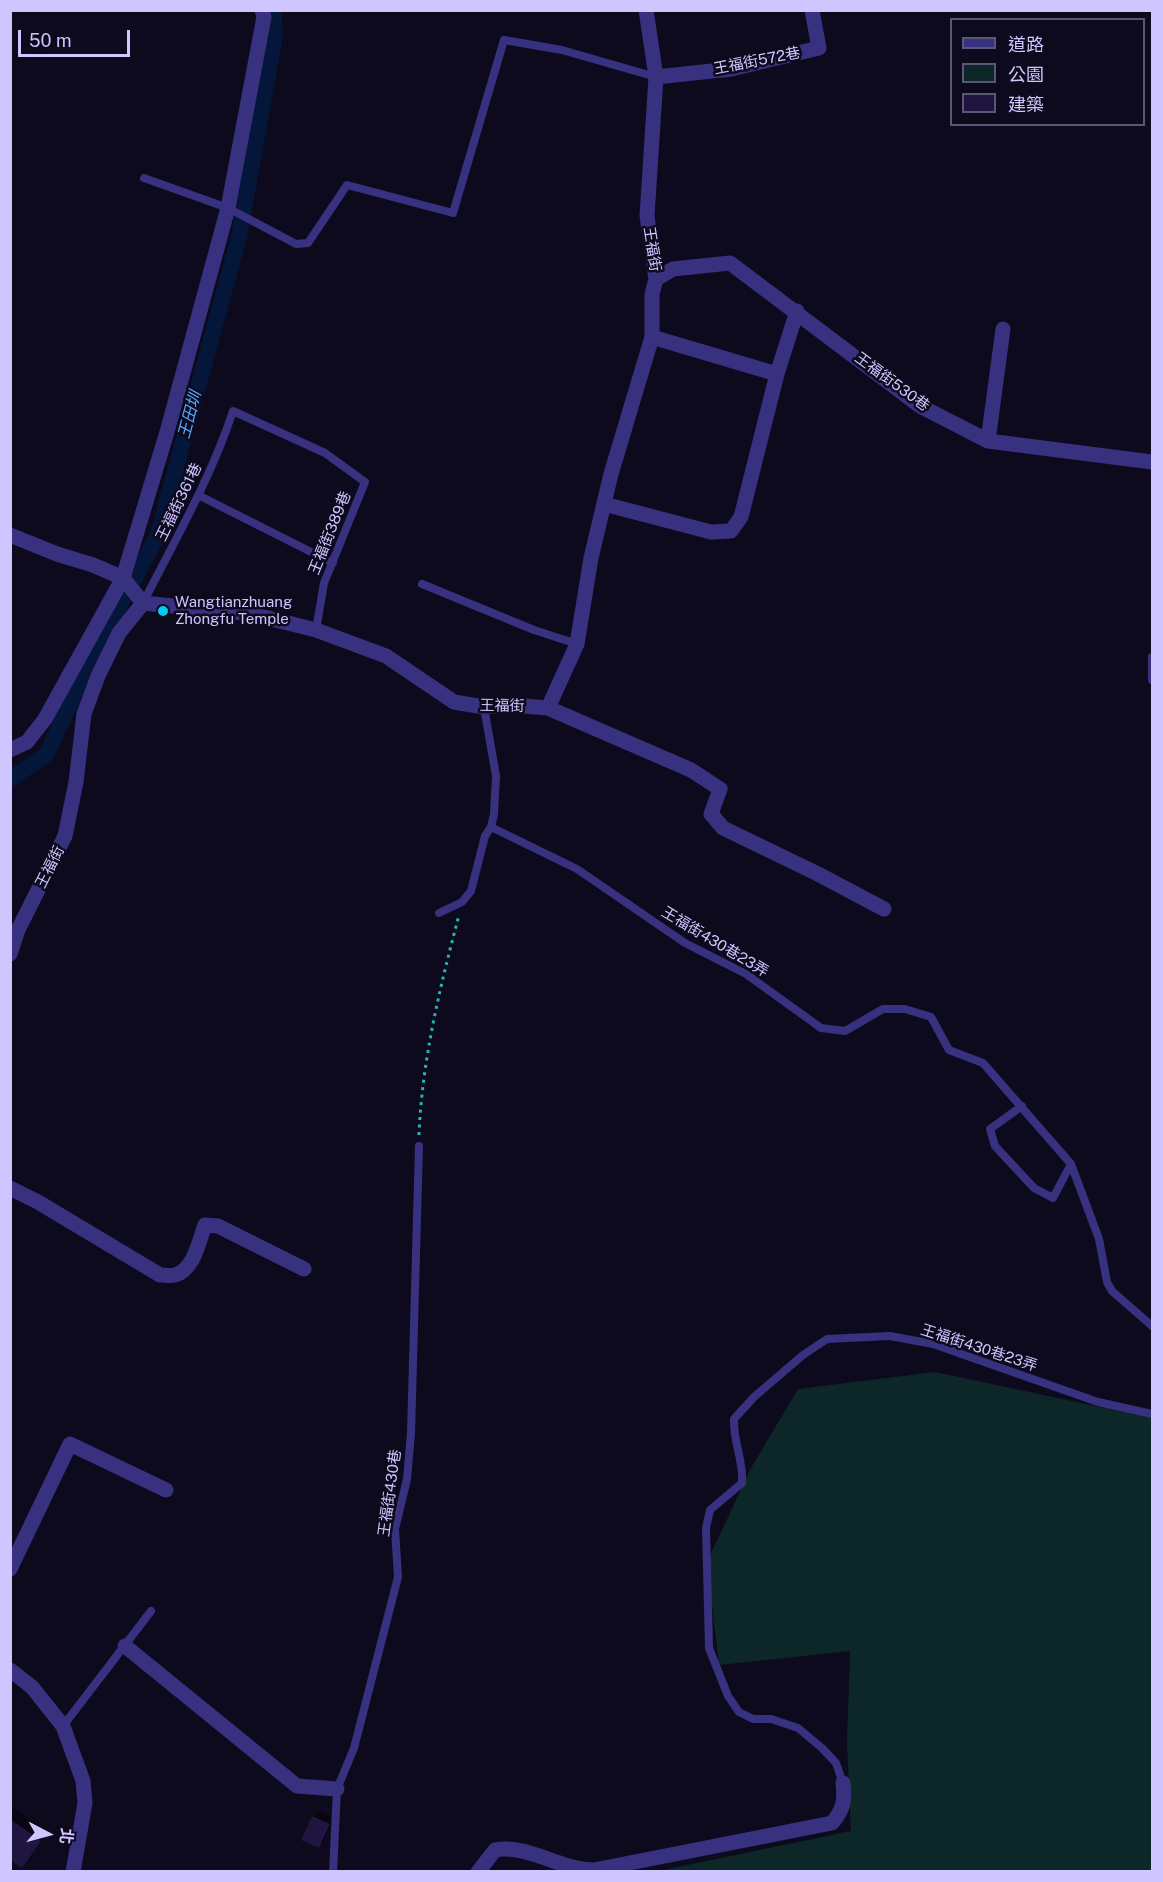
<!DOCTYPE html>
<html>
<head>
<meta charset="utf-8">
<style>
	body { margin:0 }
	#map { position:relative; width:1163px; height:1882px; overflow:hidden; background:#0e0a1d; font-family:"Public Sans","Noto Sans TC",sans-serif }
	canvas { display:block }
	.frame { position:absolute; inset:0; border:12px solid #cfc6ff; pointer-events:none }
	.legend { position:absolute; left:950px; top:18px; width:195px; height:108px; box-sizing:border-box; background:#0e0a1d; border:2px solid #5b5577; margin:0; padding:8px 10px; list-style:none; font-size:18px; color:#cfc6ff }
	.legend li { display:flex; align-items:center; gap:12px; height:30px }
	.legend b { width:30px; border:2px solid #5b5577 }
	.north { position:absolute; left:18px; top:1804px; width:60px; height:60px; -webkit-text-stroke:4px #0e0a1d; paint-order:stroke; rotate:96deg; font-size:16px; font-weight:700; line-height:24px; text-align:center; color:#cfc6ff }
	.north::after { content:''; display:block; margin:auto; width:21px; height:27px; background:#cfc6ff; clip-path:polygon(50% 0,100% 100%,50% 72%,0 100%) }
	.scale { position:absolute; left:18px; top:30px; width:112px; height:27px; box-sizing:border-box; border:3px solid #cfc6ff; border-top:0; padding-left:8px; font-size:18px; line-height:21px; white-space:nowrap; color:#cfc6ff; -webkit-text-stroke:4px #0e0a1d; paint-order:stroke }
</style>
</head>
<body>
<div id="map">
<canvas width="1163" height="1882"></canvas>
<div class="frame"></div>
<ul class="legend">
<li><b style="height:8px;background:#383180"></b>道路</li>
<li><b style="height:16px;background:#0d2728"></b>公園</li>
<li><b style="height:16px;background:#1f1540"></b>建築</li>
</ul>
<div class="north">北</div>
<div class="scale">50 m</div>
</div>
<script>
const context = document.querySelector('canvas').getContext('2d');
context.lineJoin = 'round';
function fillPath(path, color) {
  context.fillStyle = color;
  context.fill(path, 'evenodd');
}
function trace(path, color, width, dash) {
  context.strokeStyle = color;
  context.lineWidth = width;
  context.lineCap = dash ? 'butt' : 'round';
  context.setLineDash(dash || []);
  context.stroke(path);
}
function write(font, color, halo, rows, align = 'center') {
  context.font = font + ' "Public Sans","Noto Sans TC",sans-serif';
  context.lineWidth = 5;
  context.setLineDash([]);
  context.textBaseline = 'middle';
  context.strokeStyle = halo;
  context.fillStyle = color;
  for (const [text, x, y, turn = 0] of rows) {
    context.save();
    context.translate(x, y);
    context.rotate((+turn || 0) * Math.PI / 180);
    context.textAlign = isNaN(turn) ? turn : align;
    if (halo) context.strokeText(text, 0, 0);
    context.fillText(text, 0, 0);
    context.restore();
  }
}
const green = new Path2D(`
	M935 1372 1152 1418V1871L654 1872 851 1831 847 1742 850 1651 719 1665 707 1562 751 1468 798 1389Z`);
const shadow = new Path2D(`
	M12 1807 48 1832 21 1866 10 1858Z
	M319 1811 334 1818 324 1841 319 1847 303 1840 314 1816Z`);
const canal = new Path2D(`
	M10 779 46 755 91 659 157 537 239 237 275 35 273 10`);
const building = new Path2D(`
	M312 1816 330 1824 319 1848 301 1840Z
	M10 1819 41 1841 22 1868 10 1860Z`);
const path = new Path2D(`
	M419 1135C422 1060 440 987 459 915`);
const service = new Path2D(`
	M144 178 228 208 296 244 308 243 347 185 453 213 504 40 562 50 656 77
	M198 495 333 563
	M422 584 534 630 577 644
	M143 603C175 540 211 478 233 411L325 453 365 482 324 583 316 630
	M1152 657V680
	M491 827 577 869 685 943 746 974 821 1028 845 1031 883 1009H905L931 1017 949 1050 983 1063 1071 1164 1099 1239 1107 1282 1112 1291 1152 1326
	M439 913 462 902 471 891 485 836 491 827 494 814 496 776 484 707
	M1022 1106 990 1129 995 1146 1034 1188 1053 1198 1071 1164
	M63 1726 151 1611
	M843 1783 836 1763 822 1748 798 1728 771 1719H753L739 1712 728 1696 709 1648 706 1528 710 1510 742 1483C744 1461 733 1443 734 1419L754 1397 803 1355 827 1339 890 1336 933 1344 1098 1402 1152 1414
	M333 1872 337 1789 354 1748 398 1577 395 1529 407 1479 411 1433 419 1146`);
const minor = new Path2D(`
	M656 77 731 69 819 48 812 10
	M656 279 673 269 730 263 920 406 988 441 1152 462
	M652 337 777 374
	M988 441 1003 329
	M604 504 711 532 731 531 741 517 777 374 797 311
	M10 535 57 554 93 565 123 578 143 603
	M143 603 252 614 316 630 386 656 454 702 484 707 512 705 548 708 691 770 720 789 711 814 723 828 818 874 884 909
	M548 708 577 644 591 558 611 474 652 337V294L656 279 647 216 656 77 646 10
	M10 750 27 742 45 719 123 578 167 432 228 208 264 17 262 10
	M10 954 18 930 65 836 76 782 84 714 98 676 119 633 143 603
	M10 1188 38 1202 160 1275C165 1275 170 1276 175 1275 194 1270 199 1241 205 1225L218 1226 304 1269
	M10 1569 70 1444 166 1490
	M125 1646 297 1786 337 1789
	M10 1670 32 1687 63 1726 83 1781 85 1803 73 1872
	M478 1872 495 1850C529 1844 560 1870 594 1870L832 1823C844 1809 845 1800 843 1783`);
const markers = [
	[163,611,6,"#00cef1"]
];
const streetNames = [
	["王福街572巷",757,61,-11],
	["王福街",652,249,81],
	["王福街530巷",892,382,36],
	["王福街361巷",179,502,-64],
	["王福街389巷",330,533,-68],
	["王福街",502,706,1],
	["王福街",50,867,-63],
	["王福街430巷23弄",715,942,31],
	["王福街430巷23弄",979,1348,18],
	["王福街430巷",390,1493,-82]
];
const poiNames = [
	["Wangtianzhuang",175,602],
	["Zhongfu Temple",175,619]
];
const waterNames = [
	["王田圳",190,415,-75]
];
fillPath(green, '#0d2728');
fillPath(shadow, '#0007');
trace(canal, '#05163b', 16);
fillPath(building, '#1f1540');
trace(path, '#23b6b4', 3, [3, 4.5]);
trace(service, '#383180', 8);
trace(minor, '#383180', 15);
for (const [x, y, r, color] of markers) {
  const dot = new Path2D();
  dot.arc(x, y, r, 0, 2 * Math.PI);
  context.fillStyle = color;
  context.fill(dot);
  trace(dot, '#0e0a1d', 2);
}
write('15px', '#cfc6ff', '#0e0a1d', streetNames);
write('15px', '#cfc6ff', '#0e0a1d', poiNames, 'left');
write('italic 16px', '#54a8ff', '#0e0a1d', waterNames);
</script>
</body>
</html>
